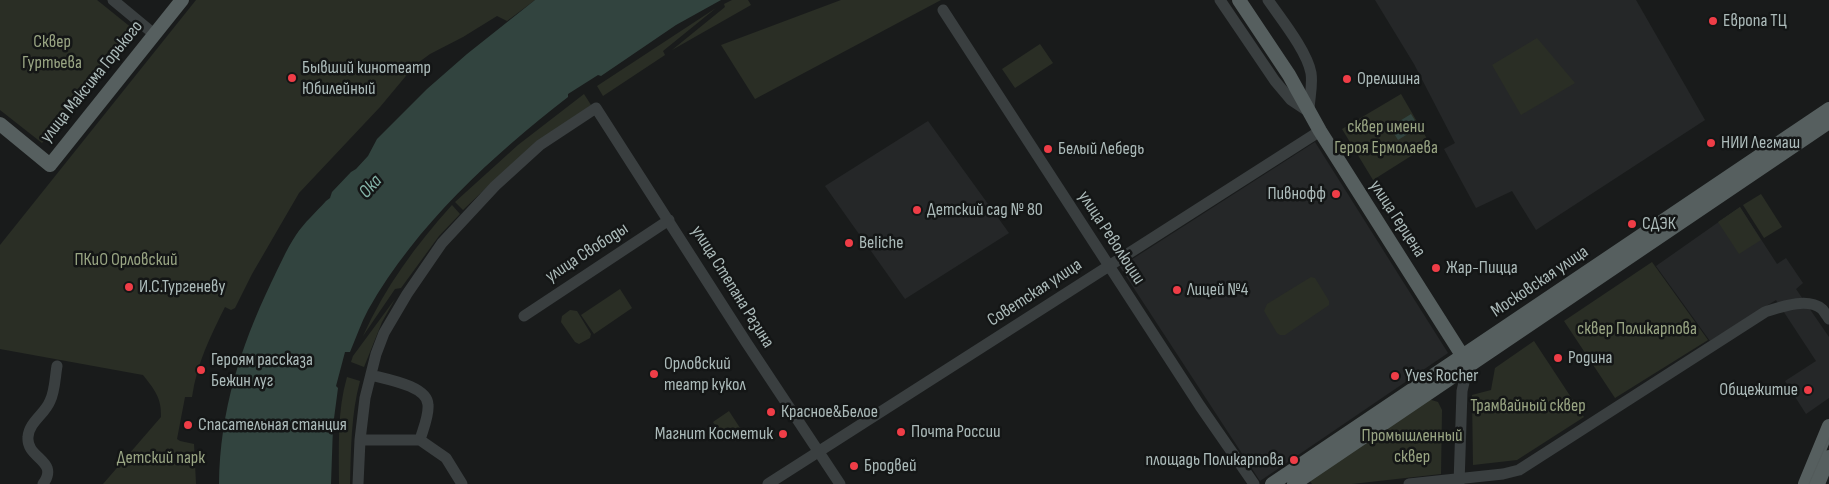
<!DOCTYPE html>
<html>
<head>
<meta charset="utf-8">
<style>
	body { margin:0 }
	canvas { display:block; background:#191b1b }
</style>
</head>
<body>
<canvas width="1829" height="484"></canvas>
<script>
const context = document.querySelector('canvas').getContext('2d');
context.lineJoin = 'round';
function fillPath(path, color) {
  context.fillStyle = color;
  context.fill(path, 'evenodd');
}
function trace(path, color, width, dash) {
  context.strokeStyle = color;
  context.lineWidth = width;
  context.lineCap = dash ? 'butt' : 'round';
  context.setLineDash(dash || []);
  context.stroke(path);
}
function write(font, color, halo, rows, align = 'center') {
  context.font = font + ' "Sofia Sans Condensed",sans-serif';
  context.lineWidth = 5;
  context.setLineDash([]);
  context.textBaseline = 'middle';
  context.strokeStyle = halo;
  context.fillStyle = color;
  for (const [text, x, y, turn = 0] of rows) {
    context.save();
    context.translate(x, y);
    context.rotate((+turn || 0) * Math.PI / 180);
    context.textAlign = isNaN(turn) ? turn : align;
    if (halo) context.strokeText(text, 0, 0);
    context.fillText(text, 0, 0);
    context.restore();
  }
}
const built = new Path2D(`
	M1375 0H1636L1705 120 1536 230 1512 191 1476 208 1444 149 1455 143 1414 64Z
	M928 121 1009 233 905 299 825 186Z
	M1315 142 1448 353 1260 481 1120 267Z
	M1740 207 1777 264 1786 258 1803 283 1796 289 1829 337V398L1806 414 1785 381 1816 361 1776 300 1710 341 1656 266Z`);
const green = new Path2D(`
	M0 0H97L138 33 42 143 0 110Z
	M196 0H535L507 21 497 16 463 37 430 54 415 65 380 107 299 193 252 274 235 308 231 310 225 307C210 337 197 363 192 397H185L177 439 180 441 194 444 196 484H103L161 417C162 398 154 389 143 375L0 349V245Z
	M732 0H748L751 5 672 50 725 7 724 4Z
	M841 0H941L755 99 721 45Z
	M716 8 663 51 665 55 603 96 597 86Z
	M1537 38 1575 83 1521 115 1492 65Z
	M1040 44 1053 63 1015 88 1002 69Z
	M584 94 591 105 486 188 463 210 455 202 518 145Z
	M1401 94 1430 144 1373 180 1342 129Z
	M1761 194 1782 227 1764 238 1743 205Z
	M452 205 460 214 439 236 401 288 395 289 363 336C385 287 416 245 452 205Z
	M1740 207 1761 240 1739 254 1718 222Z
	M1652 262 1708 340 1615 398 1564 321Z
	M1311 277 1315 278 1329 301V305L1285 335H1280L1277 333 1264 311 1267 304Z
	M620 289 632 308 594 334 581 315Z
	M395 299 382 322 364 367 351 362 353 356Z
	M570 310 577 311 591 334 590 338 579 344 575 342 561 322 562 316Z
	M1534 341 1584 417 1517 460 1473 465 1472 395 1491 390 1495 368Z
	M347 377 360 381C351 414 351 449 350 484H339C339 448 337 411 347 377Z
	M1428 399 1438 402 1442 410 1441 474 1352 484H1312L1309 480Z
	M729 411 740 428 724 439 713 422Z`);
const water = new Path2D(`
	M535 0H721L676 25 601 76 598 75 568 94V97C491 157 417 224 368 310 361 323 356 338 350 352H345L336 386 338 388 333 426 331 484H219C220 411 240 348 271 283 279 267 286 250 296 235 304 223 316 212 326 201L330 198 332 192 351 172 356 169 368 156 377 139 427 89 467 54Z
	M1411 114 1419 127 1398 140 1390 127Z`);
const minor = new Path2D(`
	M113 0 154 34
	M1220 0 1275 81 1291 100 1309 112C1309 99 1313 86 1311 73 1307 51 1281 19 1268 0
	M943 10 1200 406 1254 484
	M524 316 669 220
	M371 375C386 379 428 386 428 405 429 416 423 429 420 440
	M360 440H420L446 458 462 484
	M43 484C60 460 26 459 28 437 29 422 45 414 50 401 55 391 55 377 57 366
	M358 484 360 440 365 398 376 354 384 333 407 294 442 243 495 186 540 145 596 108 746 342 840 484
	M768 484 1320 131
	M1409 484 1503 474 1519 470 1765 312C1781 307 1807 297 1822 309 1824 311 1827 316 1829 319
	M1459 484 1462 391 1468 365`);
const major = new Path2D(`
	M1239 0 1289 75 1320 131 1467 363
	M0 124 50 165 182 0
	M1272 484 1829 109
	M1294 484 1829 122
	M1805 484 1829 426
	M1818 484 1829 457`);
const tram = new Path2D(`
	M1809 484 1829 438`);
const markers = [
	[1713,21,5,"#ef3d47"],
	[292,78,5,"#ef3d47"],
	[1347,79,5,"#ef3d47"],
	[1711,143,5,"#ef3d47"],
	[1048,149,5,"#ef3d47"],
	[1336,194,5,"#ef3d47"],
	[917,210,5,"#ef3d47"],
	[1632,224,5,"#ef3d47"],
	[849,243,5,"#ef3d47"],
	[1436,268,5,"#ef3d47"],
	[129,287,5,"#ef3d47"],
	[1177,290,5,"#ef3d47"],
	[1558,358,5,"#ef3d47"],
	[201,370,5,"#ef3d47"],
	[654,374,5,"#ef3d47"],
	[1395,376,5,"#ef3d47"],
	[1808,390,5,"#ef3d47"],
	[771,412,5,"#ef3d47"],
	[188,425,5,"#ef3d47"],
	[901,432,5,"#ef3d47"],
	[783,434,5,"#ef3d47"],
	[1294,460,5,"#ef3d47"],
	[854,466,5,"#ef3d47"]
];
const poiNames = [
	["Европа ТЦ",1723,21],
	["Бывший кинотеатр",302,68],
	["Юбилейный",302,89],
	["Орелшина",1357,79],
	["НИИ Легмаш",1721,143],
	["Белый Лебедь",1058,149],
	["Пивнофф",1326,194,"right"],
	["Детский сад № 80",927,210],
	["СДЭК",1642,224],
	["Beliche",859,243],
	["Жар-Пицца",1446,268],
	["И.С.Тургеневу",139,287],
	["Лицей №4",1187,290],
	["Родина",1568,358],
	["Героям рассказа",211,360],
	["Бежин луг",211,381],
	["Орловский",664,364],
	["театр кукол",664,385],
	["Yves Rocher",1405,376],
	["Общежитие",1798,390,"right"],
	["Красное&Белое",781,412],
	["Спасательная станция",198,425],
	["Почта России",911,432],
	["Магнит Косметик",773,434,"right"],
	["площадь Поликарпова",1284,460,"right"],
	["Бродвей",864,466]
];
const parkNames = [
	["Сквер",52,42],
	["Гуртьева",52,63],
	["сквер имени",1386,127],
	["Героя Ермолаева",1386,148],
	["ПКиО Орловский",126,260],
	["сквер Поликарпова",1637,329],
	["Трамвайный сквер",1528,406],
	["Промышленный",1412,436],
	["сквер",1412,457],
	["Детский парк",161,458]
];
const streetNames = [
	["улица Максима Горького",92,82,-51],
	["улица Герцена",1397,219,57],
	["улица Революции",1111,238,57],
	["улица Свободы",587,253,-33],
	["Московская улица",1540,282,-34],
	["улица Степана Разина",732,287,58],
	["Советская улица",1035,293,-33]
];
const waterNames = [
	["Ока",371,187,-48]
];
fillPath(built, '#252728');
fillPath(green, '#2a2e25');
fillPath(water, '#32443f');
trace(minor, '#3a3f40', 11);
trace(major, '#565f5f', 14);
trace(tram, '#535b5b', 1);
for (const [x, y, r, color] of markers) {
  const dot = new Path2D();
  dot.arc(x, y, r, 0, 2 * Math.PI);
  context.fillStyle = color;
  context.fill(dot);
  trace(dot, '#141616', 2);
}
write('18px', '#acbbba', '#141616', poiNames, 'left');
write('18px', '#99a583', '#141616', parkNames);
write('18px', '#acbbba', '#141616', streetNames);
write('italic 19px', '#84b4a8', '#141616', waterNames);
</script>
</body>
</html>
